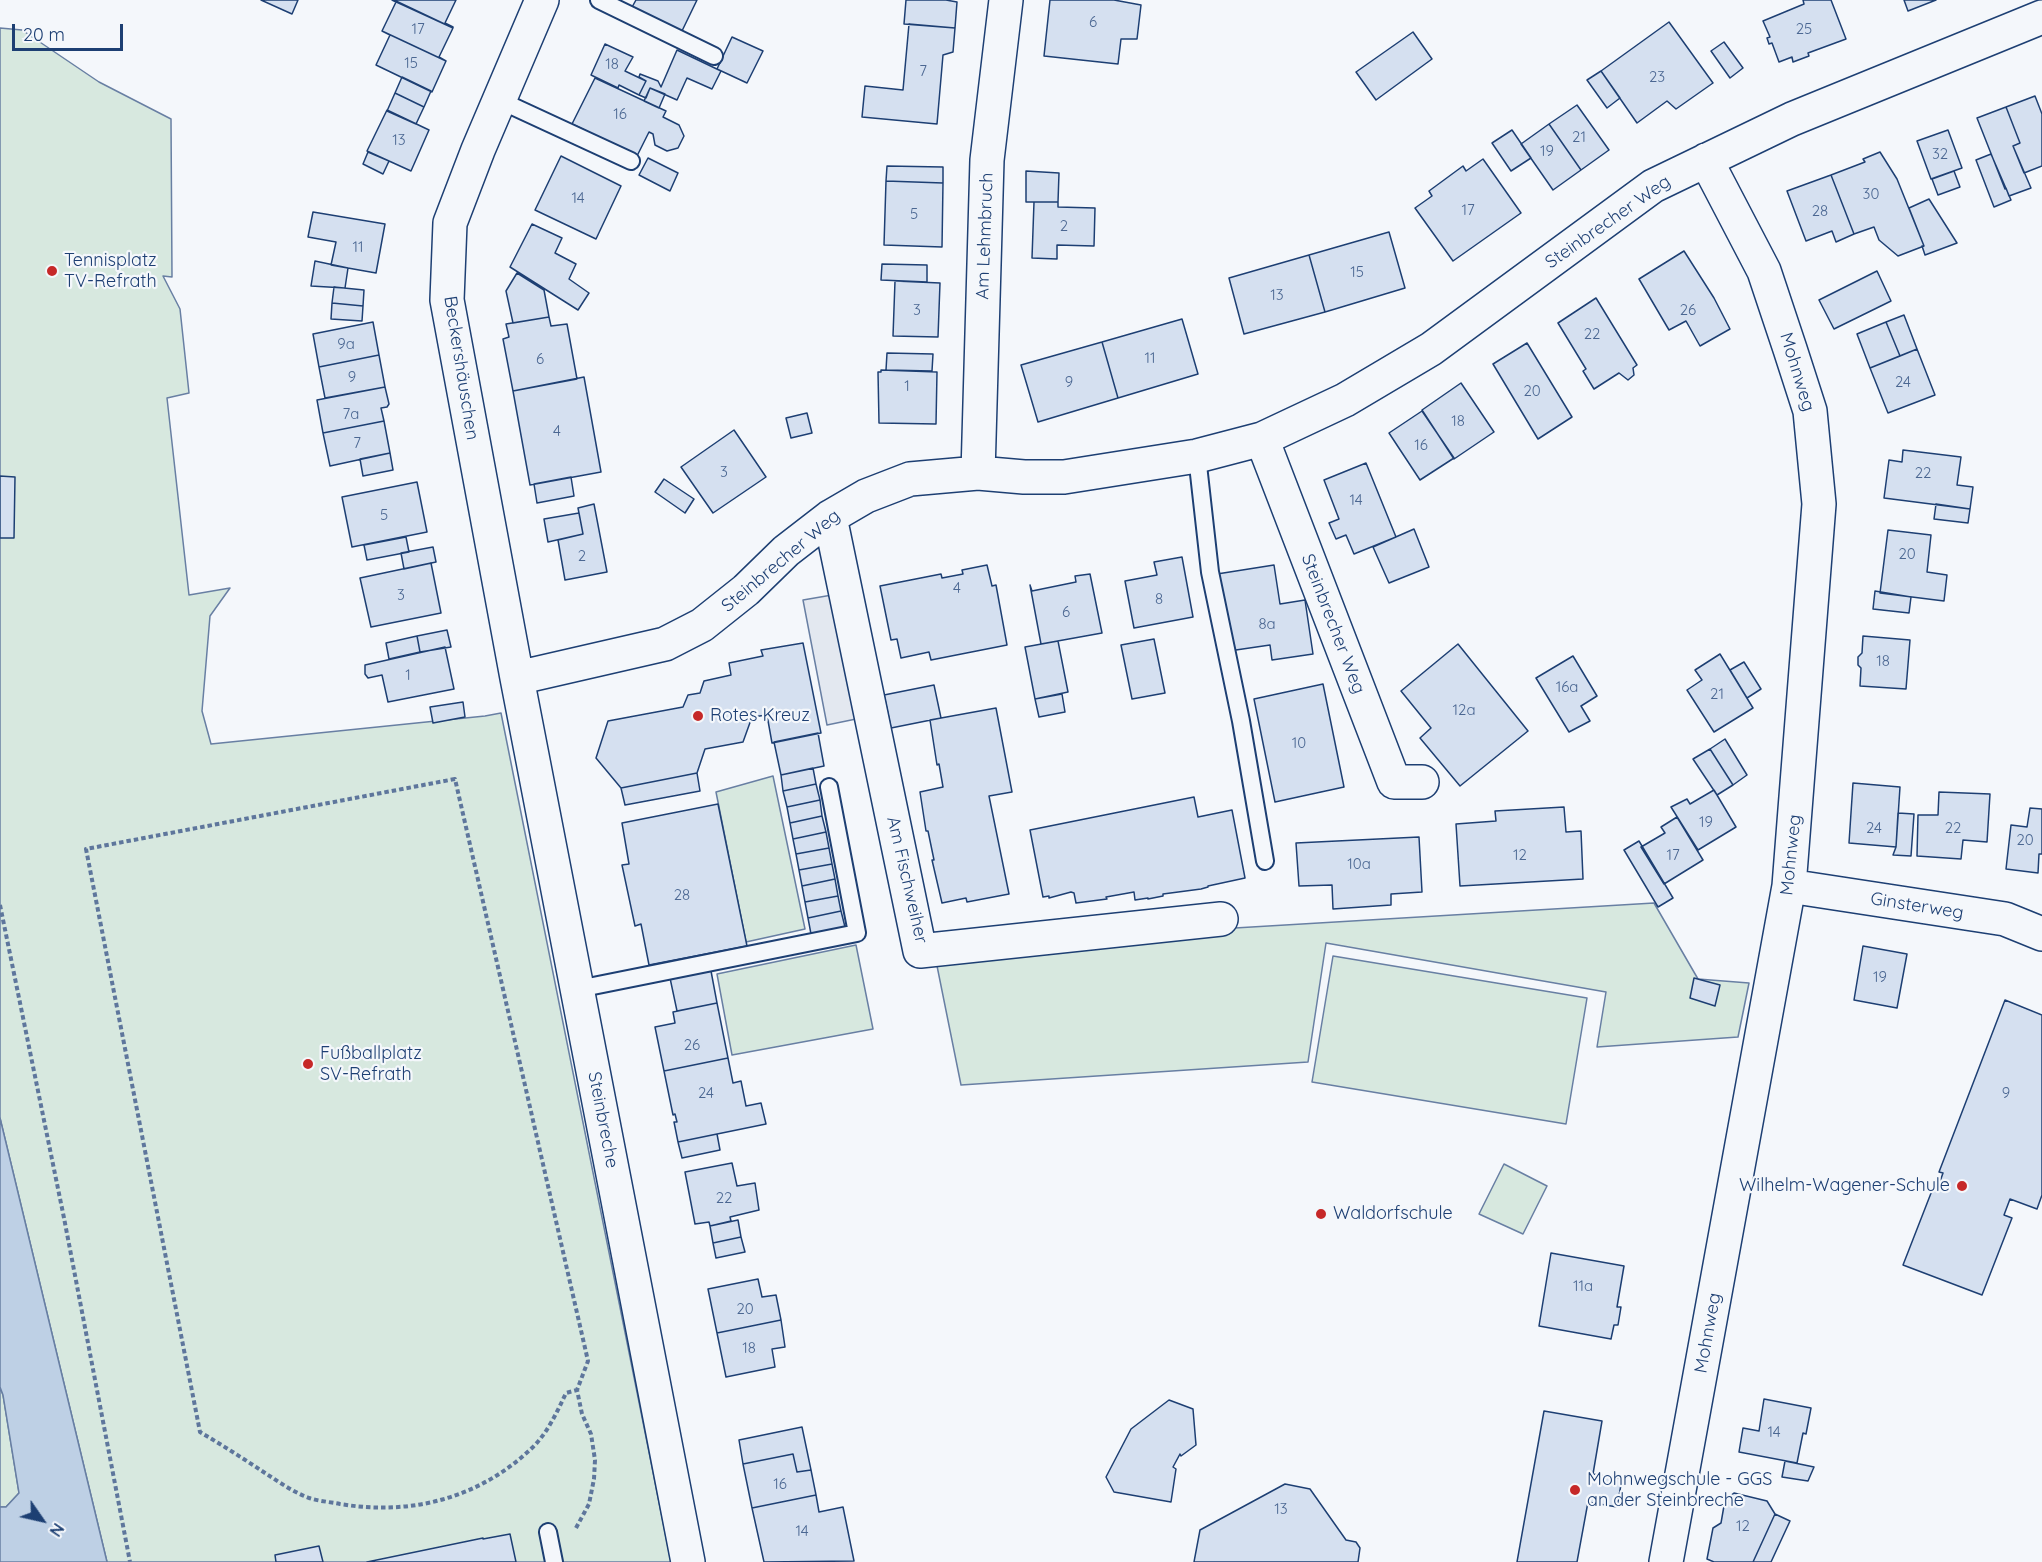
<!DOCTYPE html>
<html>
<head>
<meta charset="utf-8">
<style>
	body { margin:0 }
	#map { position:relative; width:2042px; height:1562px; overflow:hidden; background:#f4f7fb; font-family:Quicksand,sans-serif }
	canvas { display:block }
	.north { position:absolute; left:12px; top:1490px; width:60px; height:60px; -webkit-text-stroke:4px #f4f7fb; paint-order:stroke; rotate:124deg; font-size:16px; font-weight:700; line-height:24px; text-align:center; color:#1d3f73 }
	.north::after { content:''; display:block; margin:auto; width:21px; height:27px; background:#1d3f73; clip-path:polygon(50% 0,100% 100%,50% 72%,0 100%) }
	.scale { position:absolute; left:12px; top:24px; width:111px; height:27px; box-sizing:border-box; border:3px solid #1d3f73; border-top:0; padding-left:8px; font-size:18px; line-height:21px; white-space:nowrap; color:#1d3f73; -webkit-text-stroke:4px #f4f7fb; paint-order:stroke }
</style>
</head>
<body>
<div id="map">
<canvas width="2042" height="1562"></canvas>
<div class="north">N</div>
<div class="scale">20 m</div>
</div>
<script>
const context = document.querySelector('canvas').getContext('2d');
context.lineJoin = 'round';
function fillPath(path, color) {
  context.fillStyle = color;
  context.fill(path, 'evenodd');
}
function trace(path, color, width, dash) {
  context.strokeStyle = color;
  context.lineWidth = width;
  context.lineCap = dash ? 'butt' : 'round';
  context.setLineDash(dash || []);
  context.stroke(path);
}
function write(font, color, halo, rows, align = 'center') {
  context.font = font + ' Quicksand,sans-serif';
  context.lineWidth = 4.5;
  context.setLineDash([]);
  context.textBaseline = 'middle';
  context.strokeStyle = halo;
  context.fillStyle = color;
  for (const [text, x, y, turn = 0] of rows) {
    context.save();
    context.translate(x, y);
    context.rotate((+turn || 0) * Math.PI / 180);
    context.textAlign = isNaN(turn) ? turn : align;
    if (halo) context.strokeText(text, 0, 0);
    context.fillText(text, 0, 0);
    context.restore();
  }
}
const green = new Path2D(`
	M0 28 22 30 99 82 171 119 172 277 163 276 180 309 189 393 167 398 189 595 230 588 210 616 202 711 211 744 485 716 501 713 671 1562H107L0 1118Z
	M773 776 805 929 746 942 716 792Z
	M1654 903 1698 979 1749 983 1738 1037 1597 1047 1606 992 1326 943 1308 1062 961 1085 933 946Z
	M856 945 873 1029 732 1055 717 974Z
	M1333 956 1587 998 1566 1124 1312 1082Z
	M1504 1164 1547 1186 1523 1234 1479 1214Z
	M0 1387 3 1395 19 1493 6 1507H0Z`);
const parking = new Path2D(`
	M832 595 856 719 827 725 803 600Z`);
const water = new Path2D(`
	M0 1118 107 1562H0V1507H6L19 1493 3 1395 0 1387Z`);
const building = new Path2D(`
	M261 0H298L292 14Z
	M392 0 453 28 439 57 446 61 382 31 396 2Z
	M394 0H456L445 23 453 27V28Z
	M636 0H697L681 33 631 9Z
	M906 0H946L957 2 955 28 904 24Z
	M1050 0H1114L1141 5 1137 39H1121L1118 64 1044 56Z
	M1803 0H1831L1846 39 1808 53 1809 56 1793 62 1792 57 1779 62 1772 43 1769 44 1767 38 1770 37 1763 21 1804 4Z
	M1904 0H1936L1908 11Z
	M1669 22 1713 83 1676 109 1667 101 1637 123 1601 71Z
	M909 24 955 28 953 52 943 55 937 124 862 117 865 86 903 90Z
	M382 31 446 61 432 92 376 65 390 35Z
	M1413 32 1432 59 1376 100 1356 72Z
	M732 37 763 51 747 83 717 69Z
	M1724 42 1743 68 1730 78 1711 51Z
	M605 44 633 57 625 71 646 81 639 95 619 85 618 88 591 75Z
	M677 50 721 71 712 89 687 78 677 100 650 88 646 98 639 95 646 81 639 77 640 74 658 81 661 87Z
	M1601 71 1620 98 1607 108 1587 80Z
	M402 77 431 91 424 107 395 93Z
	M595 78 666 111 663 117 679 125 684 136 678 148 667 151 655 145 653 134 649 132 637 156 572 124Z
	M650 88 665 94 659 108 644 101Z
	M395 93 424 107 416 124 387 111Z
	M2035 96 2042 114V166L2024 173 2013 146 2020 143 2006 107Z
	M1577 105 1609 150 1581 170 1549 124Z
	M2006 107 2020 143 2013 146 2031 188 2009 196 2006 188 2005 189 1977 118Z
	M387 110 429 130 411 171 367 151Z
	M1549 124 1581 170 1553 190 1521 144Z
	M1512 130 1531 158 1511 171 1492 143Z
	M1948 130 1962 168 1931 179 1917 141Z
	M368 152 389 161 383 174 363 164Z
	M1880 152 1897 179 1924 246 1898 256 1879 240 1874 227 1854 234 1831 175 1865 162 1863 159Z
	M1991 154 2011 200 1994 207 1976 160Z
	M561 156 621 186 596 239 535 210Z
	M648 158 678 173 670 191 639 175Z
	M1483 159 1521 213 1453 261 1415 208 1432 196 1429 191 1463 166 1466 171Z
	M887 166 943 167V183L886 181Z
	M1026 171 1059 173 1058 202H1026Z
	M1954 171 1960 187 1938 195 1932 179Z
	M1831 175 1854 234 1836 242 1832 231 1806 241 1787 191Z
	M886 181 943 183 942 247 884 245Z
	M1929 199 1957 243 1925 255 1922 246H1924L1909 208Z
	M1034 202H1058V207L1095 208 1094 246 1057 245V259L1032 258Z
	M313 212 385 224 376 273 331 265 336 242 308 237Z
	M532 224 562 238 555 253 576 264 569 279 589 293 578 310 510 267Z
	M1389 232 1405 288 1325 312 1309 255Z
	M1684 251 1714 298 1730 329 1700 346 1686 321 1669 330 1639 279Z
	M1309 255 1325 312 1244 334 1229 278Z
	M315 261 348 268 345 288 311 286Z
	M882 264 927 265V282L881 280Z
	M1877 271 1891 301 1834 329 1819 300Z
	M517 273 544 290 549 317 513 323 506 291Z
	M895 281 940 283 938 337 893 336Z
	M334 287 364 290 363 306 332 303Z
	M1596 298 1637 365 1633 368 1634 375 1628 380 1619 373 1594 389 1583 371 1586 369 1558 323Z
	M332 303 363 306 362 321 331 319Z
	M1904 315 1917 349 1900 356 1886 322Z
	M549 317 551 326 567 324 577 379 513 391 503 339 509 337 506 324Z
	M1182 319 1198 374 1118 398 1102 342Z
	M373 322 379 355 319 367 313 334Z
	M1886 322 1900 356 1870 368 1857 334Z
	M1102 342 1118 398 1038 422 1021 365Z
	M1527 343 1572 417 1538 439 1493 364Z
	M1917 349 1935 395 1888 413 1870 368Z
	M887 353 933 354 932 371 886 370Z
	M379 355 385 387 325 398 319 367Z
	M881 370 937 372 936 424 879 423 878 372H881Z
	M584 377 601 472 530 485 513 391Z
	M1461 383 1494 432 1454 459 1422 410Z
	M385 387 389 404 387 407 381 408 384 421 323 433 317 400Z
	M1422 411 1454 458 1420 480 1389 433Z
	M807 413 812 433 791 438 786 418Z
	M384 421 390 453 330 466 323 433Z
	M734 430 766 477 713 513 681 467Z
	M1903 450 1961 457 1957 485 1973 487 1970 509 1884 498 1889 460 1902 462Z
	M390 453 393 470 363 476 360 459Z
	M1366 463 1396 537 1354 554 1346 535 1336 539 1329 523 1339 519 1324 480Z
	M0 476 15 477 14 538H0Z
	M571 477 574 496 537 503 534 484Z
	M664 479 694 499 685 513 655 492Z
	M417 482 427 532 352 547 342 497Z
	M594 504 607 572 565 580 558 540 583 534 578 508Z
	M1936 504 1970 509 1968 523 1934 519Z
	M579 513 583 534 548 542 544 519Z
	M1414 529 1429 567 1389 583 1373 547Z
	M1888 530 1931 535 1927 572 1947 575 1944 601 1880 593Z
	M406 537 409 552 367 560 364 545Z
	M433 547 436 562 404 569 401 553Z
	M1182 557 1193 617 1134 628 1125 581 1157 575 1154 562Z
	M431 563 441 613 371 627 360 578Z
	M987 565 992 586 996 585 1007 645 931 660 929 652 901 658 897 639 891 640 880 586 941 574 942 578 963 574 962 570Z
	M1274 565 1280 604 1305 600 1313 654 1272 660 1270 645 1229 651 1217 574Z
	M1090 574 1102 633 1041 644 1030 585 1032 591 1076 582 1075 576Z
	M1875 591 1911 597 1909 613 1873 609Z
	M447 630 451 647 420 652 417 636Z
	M417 636 420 652 389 659 386 643Z
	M1863 636 1910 640 1906 689 1860 686 1861 668 1858 665V657L1862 653Z
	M1154 639 1165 693 1132 699 1121 645Z
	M1058 641 1068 692 1035 699 1025 647Z
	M803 643 821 733 772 743 767 715 752 717 743 742 705 749 697 773 621 788 596 758 608 721 683 707 688 695 700 693 704 681 731 675 729 663 763 656 761 650Z
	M1458 644 1528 731 1460 786 1420 738 1431 728 1401 691Z
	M445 647 454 689 388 702 382 675 368 678 365 674V665Z
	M1720 654 1753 708 1714 732 1687 690 1702 680 1695 670Z
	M1573 656 1597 696 1581 706 1590 721 1569 732 1536 678Z
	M1744 662 1761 689 1747 698 1730 670Z
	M1323 684 1344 787 1275 802 1254 699Z
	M934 685 941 718 891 728 884 695Z
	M1062 694 1065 712 1039 717 1035 699Z
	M463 702 465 717 433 723 430 707Z
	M996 708 1012 792 989 796 1009 894 967 902 966 898 942 903 932 860H934L928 831H926L920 792 943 787 939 764 937 765 930 720Z
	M818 733 824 766 781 775 774 742Z
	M1725 739 1747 775 1733 785 1710 749Z
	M1710 749 1733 785 1717 795 1693 759Z
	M813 768 816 784 783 791 781 775Z
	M697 773 700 791 625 805 621 788Z
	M1853 783 1900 787 1896 847 1849 843Z
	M816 784 820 800 787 807 783 791Z
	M1714 790 1736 827 1698 850 1671 807 1687 799 1690 804Z
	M1939 792 1990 794 1987 842 1963 840 1961 859 1917 856 1918 815H1938Z
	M1194 797 1198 817 1232 810 1245 878 1208 886V887L1201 889 1163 894V896L1148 899V898L1135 900 1134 892 1106 897 1107 899 1076 903 1074 893 1071 892 1049 898V896L1043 897 1030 830Z
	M820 800 822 816 790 823 787 807Z
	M718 804 747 946 649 965 641 924 635 926 622 865 629 864 622 823Z
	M1564 807 1566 832 1581 831 1583 879 1460 886 1456 824 1496 821 1495 811Z
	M2030 808 2042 809V854H2039L2038 873 2006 869 2011 825 2027 827Z
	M1898 813 1914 814 1911 856 1893 855 1896 847Z
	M822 816 826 832 793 839 790 823Z
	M1677 817 1703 860 1664 884 1641 847 1665 833 1661 827Z
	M826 832 829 848 796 854 793 839Z
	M1419 837 1422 892 1391 894V905L1333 909 1332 885 1299 886 1296 843Z
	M1639 841 1673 898 1658 907 1624 850Z
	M829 848 832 864 799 870 796 854Z
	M832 864 835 879 802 886 799 870Z
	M835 879 838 896 805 902 802 886Z
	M838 896 841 911 808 918 805 902Z
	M841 911 845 927 811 934 808 918Z
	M1863 946 1907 954 1897 1008 1854 1000Z
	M711 971 717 1003 677 1011 670 978Z
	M1694 978 1720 985 1715 1006 1690 998Z
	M2005 1000 2042 1015V1195L2037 1209 2010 1199 2004 1215 2012 1218 1982 1295 1903 1265 1933 1188 1937 1190 1943 1173 1939 1172Z
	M717 1003 728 1058 664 1071 655 1027 675 1023 673 1012Z
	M728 1058 733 1083 741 1081 746 1106 761 1103 766 1124 678 1142 674 1122H677L675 1114 673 1115 664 1071Z
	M717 1134 720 1150 682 1158 678 1142Z
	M732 1163 737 1186 755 1183 759 1210 730 1217 731 1221 710 1226 709 1222 695 1224 685 1172Z
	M738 1220 741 1237 713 1243 710 1226Z
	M741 1237 745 1252 716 1258 713 1243Z
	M1551 1253 1624 1266 1617 1307H1621L1618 1325H1614L1611 1339 1539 1326Z
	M758 1279 762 1297 776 1295 781 1320 717 1333 708 1289Z
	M781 1320 785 1347 772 1349 775 1367 726 1377 717 1333Z
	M1764 1399 1811 1408 1806 1434 1803 1433 1797 1463 1739 1452 1743 1428 1759 1431Z
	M1169 1400 1193 1409 1196 1445 1181 1456 1180 1454 1173 1467 1176 1469 1171 1502 1114 1492 1106 1477 1131 1429Z
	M1544 1411 1602 1421 1593 1474 1622 1479 1617 1507 1588 1502 1577 1562H1517Z
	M802 1427 811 1470 797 1472 793 1454 743 1464 739 1440Z
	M793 1454 797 1472 811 1470 816 1495 752 1508 743 1464Z
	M1785 1461 1814 1467 1808 1481 1782 1477Z
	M1285 1484 1310 1489 1346 1540 1356 1542 1360 1548 1358 1562H1194L1200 1530Z
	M1734 1493 1767 1501 1775 1514 1753 1562H1714L1707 1559 1713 1528 1721 1523 1725 1500Z
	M816 1495 819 1512 843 1507 854 1561 764 1562 752 1508Z
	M1775 1514 1790 1521 1771 1562H1753Z
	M510 1534 516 1562H367L483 1538V1539Z
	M319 1546 323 1562H276L275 1555Z`);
const path = new Path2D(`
	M0 905 64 1218 130 1562
	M576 1528 589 1504 594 1479 595 1460 591 1434 582 1414 577 1390 588 1361 455 779 86 849 200 1432C222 1445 244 1459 265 1473 279 1482 293 1492 309 1498 318 1501 330 1502 340 1504 412 1516 480 1498 533 1447 548 1432 557 1412 566 1393L577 1390`);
const lane = new Path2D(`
	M599 0 714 56
	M499 100 631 161
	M1197 456 1210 572 1241 721 1265 861
	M578 989 857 933 829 787
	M548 1532 554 1562`);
const street = new Path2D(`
	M542 0 478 150 450 223 447 300 517 678 688 1562
	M1262 439 1394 782H1422
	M978 473 987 160 1006 0
	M830 517 920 951 1221 919
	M517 678 665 644 702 625 746 590 786 551 830 517 866 496 910 479 978 473 1024 477H1064L1197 456 1262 439 1345 400 1431 349 1653 186 1792 119 2042 17
	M1789 886 2005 919 2042 934
	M1666 1562 1789 886 1819 504 1810 411 1790 349 1764 271 1706 160`);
const markers = [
	[52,271,6,"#c62828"],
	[698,716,6,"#c62828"],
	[308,1064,6,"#c62828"],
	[1962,1186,6,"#c62828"],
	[1321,1214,6,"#c62828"],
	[1575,1490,6,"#c62828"]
];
const numberNames = [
	["6",1093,22],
	["17",418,29],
	["25",1804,29],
	["15",411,63],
	["18",612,64],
	["7",923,71],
	["23",1657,77],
	["16",620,114],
	["21",1579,137],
	["13",399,140],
	["19",1547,151],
	["32",1940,154],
	["30",1871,194],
	["14",578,198],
	["17",1468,210],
	["28",1820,211],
	["5",914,214],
	["2",1064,226],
	["11",358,247],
	["15",1357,272],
	["13",1277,295],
	["3",917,310],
	["26",1688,310],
	["22",1592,334],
	["9a",346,344],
	["11",1150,358],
	["6",540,359],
	["9",352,377],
	["9",1069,382],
	["24",1903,382],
	["1",907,386],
	["20",1532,391],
	["7a",351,414],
	["18",1458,421],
	["4",557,431],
	["7",357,443],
	["16",1421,445],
	["3",724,472],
	["22",1923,473],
	["14",1356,500],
	["5",384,515],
	["20",1907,554],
	["2",582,556],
	["4",957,588],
	["3",401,595],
	["8",1159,599],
	["6",1066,612],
	["8a",1267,624],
	["18",1883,661],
	["1",408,675],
	["16a",1567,687],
	["21",1717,694],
	["12a",1464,710],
	["10",1299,743],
	["19",1706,822],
	["24",1874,828],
	["22",1953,828],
	["20",2025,840],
	["12",1520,855],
	["17",1673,855],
	["10a",1359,864],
	["28",682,895],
	["19",1880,977],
	["26",692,1045],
	["24",706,1093],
	["9",2006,1093],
	["22",724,1198],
	["11a",1583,1286],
	["20",745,1309],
	["18",749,1348],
	["14",1774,1432],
	["16",780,1484],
	["13",1281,1509],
	["12",1743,1526],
	["14",802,1531]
];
const streetNames = [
	["Steinbrecher Weg",1608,222,-35],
	["Am Lehmbruch",985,236,-88],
	["Beckershäuschen",461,368,81],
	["Mohnweg",1797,372,73],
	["Steinbrecher Weg",781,561,-40],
	["Steinbrecher Weg",1333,624,69],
	["Mohnweg",1791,855,-84],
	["Am Fischweiher",907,880,77],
	["Ginsterweg",1917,906,9],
	["Steinbreche",603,1120,79],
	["Mohnweg",1708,1333,-80]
];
const poiNames = [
	["Tennisplatz",64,261],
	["TV-Refrath",64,282],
	["Rotes Kreuz",710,716],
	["Fußballplatz",320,1054],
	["SV-Refrath",320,1075],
	["Wilhelm-Wagener-Schule",1950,1186,"right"],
	["Waldorfschule",1333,1214],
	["Mohnwegschule - GGS",1587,1480],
	["an der Steinbreche",1587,1501]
];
fillPath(green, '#d7e8df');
trace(green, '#687fa3', 1.5);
fillPath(parking, '#e3e8f0');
trace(parking, '#687fa3', 1.5);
fillPath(water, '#bed0e5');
trace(water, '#687fa3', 1.5);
fillPath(building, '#d5e0f0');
trace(building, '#1d3f73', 1.5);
trace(lane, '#1d3f73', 20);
trace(street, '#1d3f73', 36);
trace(path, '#5e769c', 4, [4.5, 3]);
trace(lane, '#f4f7fb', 16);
trace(street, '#f4f7fb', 33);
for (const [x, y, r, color] of markers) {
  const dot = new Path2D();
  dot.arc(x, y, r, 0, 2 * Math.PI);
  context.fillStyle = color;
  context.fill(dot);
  trace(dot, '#f4f7fb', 2);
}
write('15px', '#4b6792', null, numberNames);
write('18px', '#1d3f73', '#f4f7fb', streetNames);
write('18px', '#1d3f73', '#f4f7fb', poiNames, 'left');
</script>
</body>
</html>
